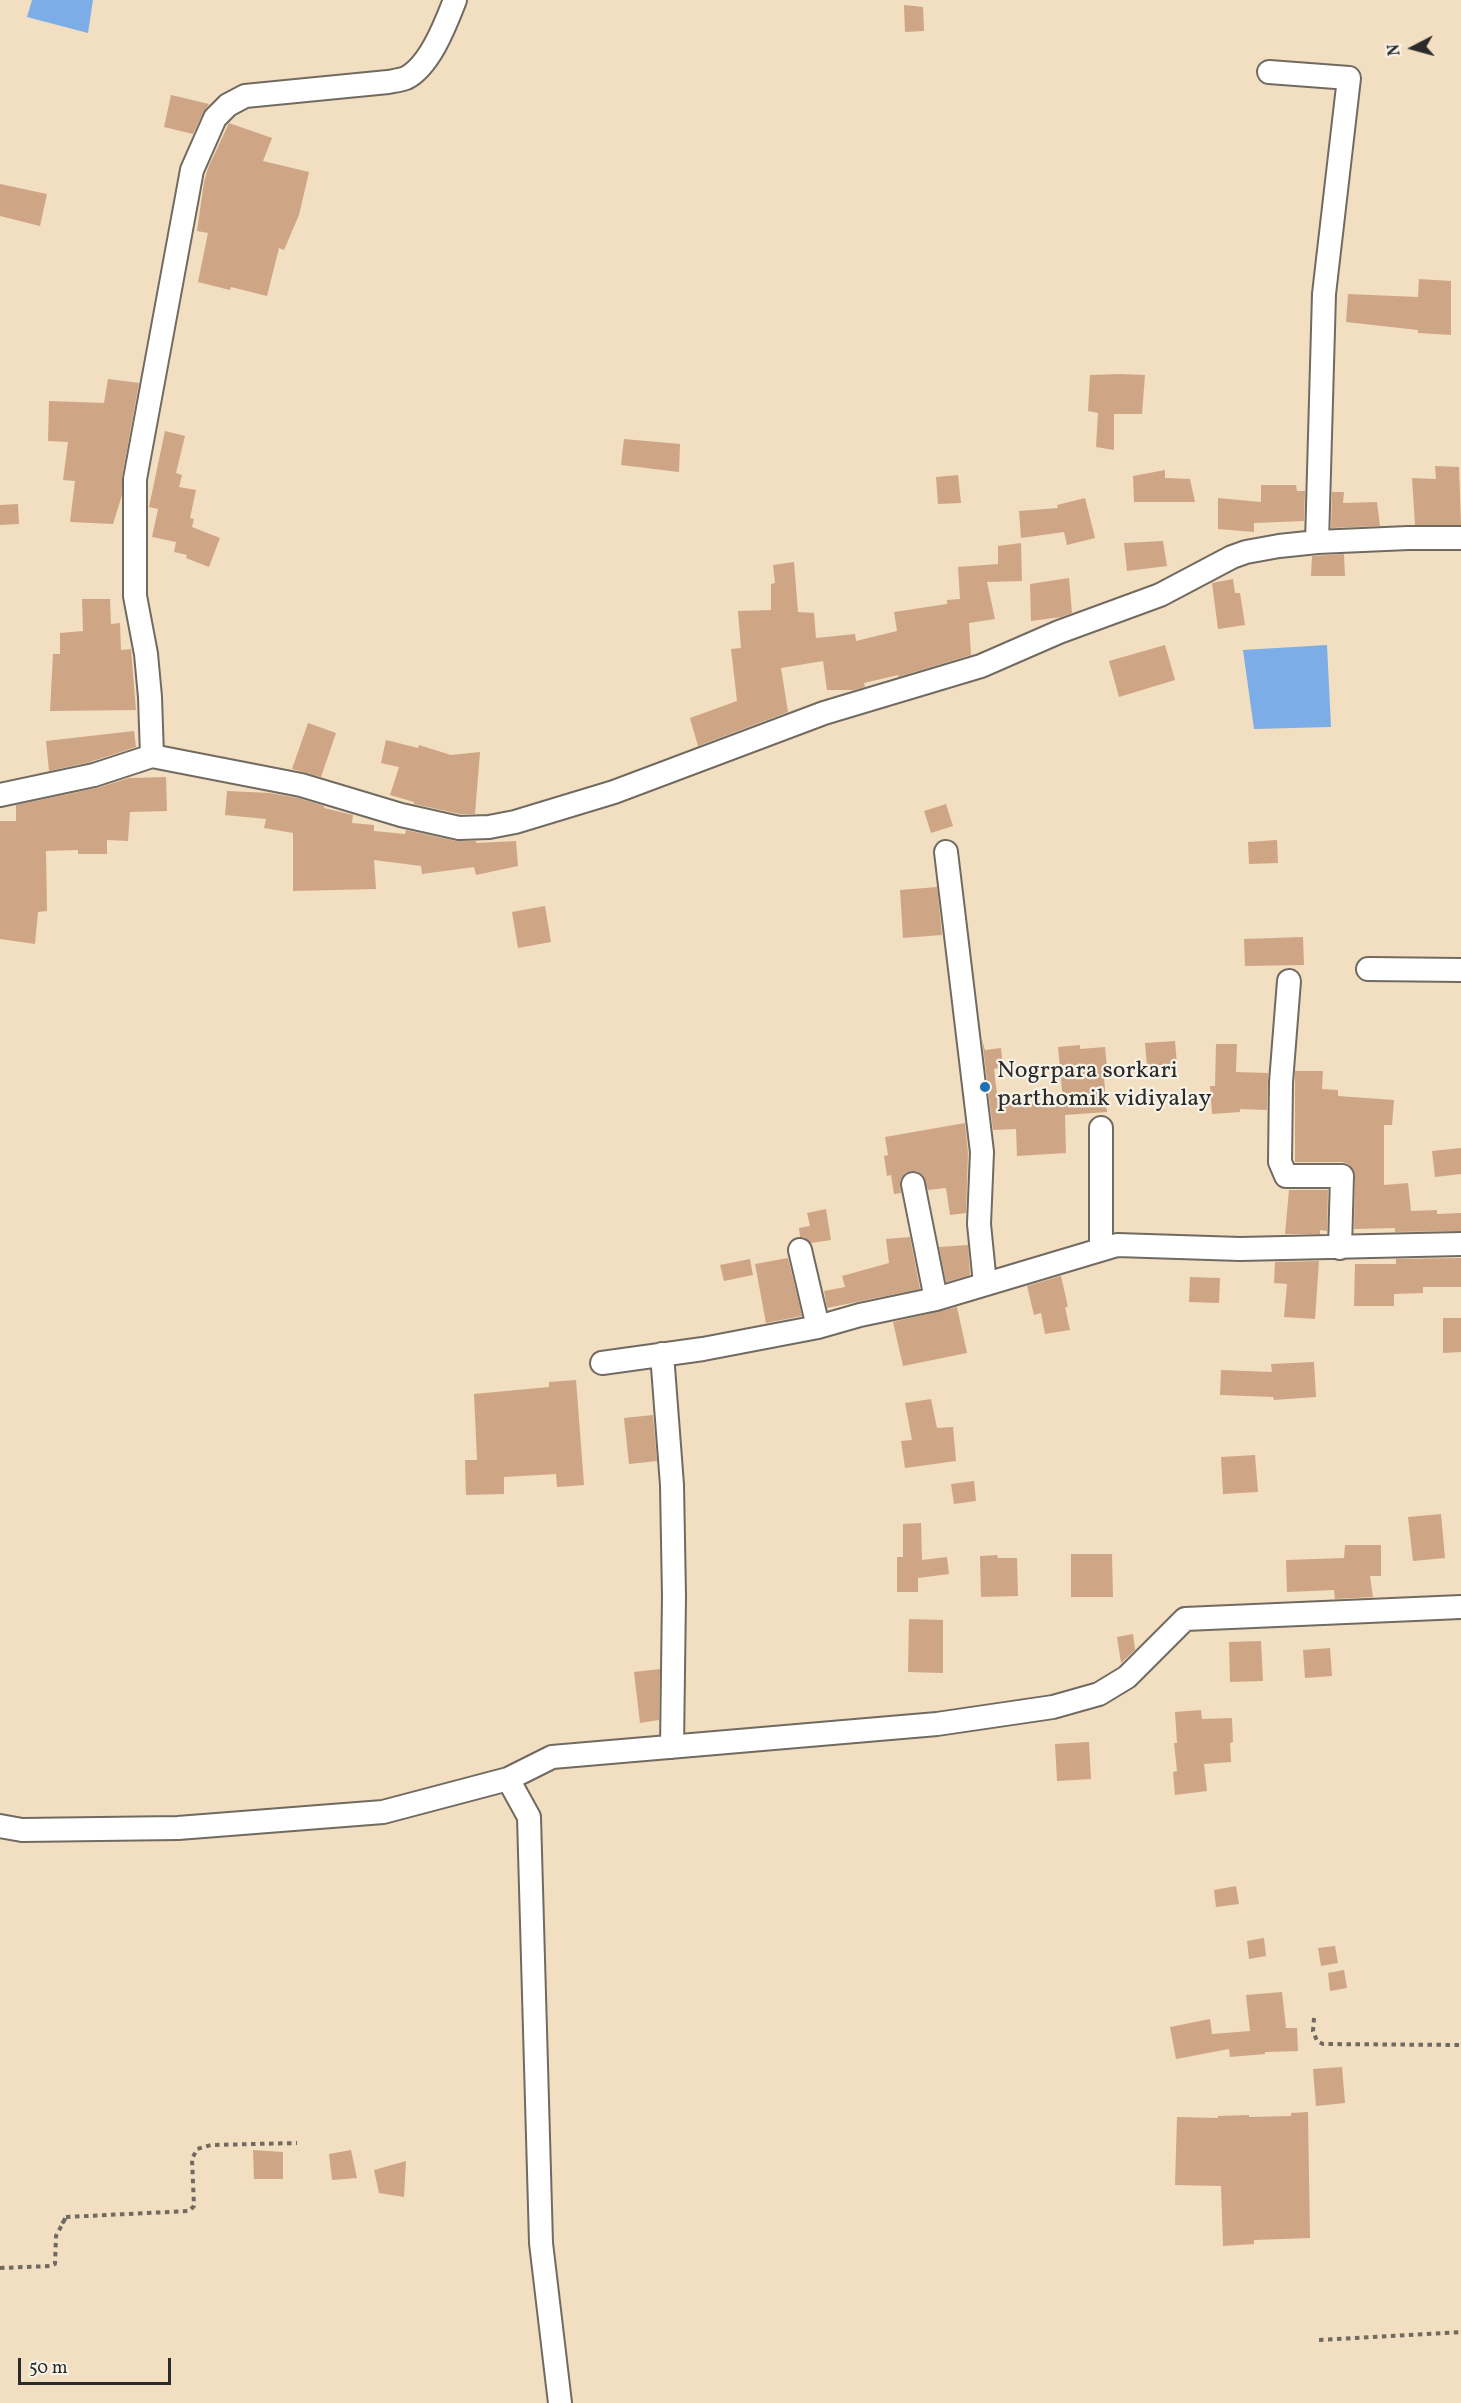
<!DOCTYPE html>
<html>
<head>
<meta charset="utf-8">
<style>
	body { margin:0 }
	#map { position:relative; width:1461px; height:2403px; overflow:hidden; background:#f2dec1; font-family:Vollkorn,serif }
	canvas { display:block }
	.north { position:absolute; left:1383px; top:18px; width:60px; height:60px; -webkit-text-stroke:4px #f7f3e8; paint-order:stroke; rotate:264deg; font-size:16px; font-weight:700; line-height:24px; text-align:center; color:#2b2b2b }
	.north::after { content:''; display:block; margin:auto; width:21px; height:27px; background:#2b2b2b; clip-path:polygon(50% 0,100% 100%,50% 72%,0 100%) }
	.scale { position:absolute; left:18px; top:2358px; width:153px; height:27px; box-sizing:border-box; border:3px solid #2b2b2b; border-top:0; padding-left:8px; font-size:18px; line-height:21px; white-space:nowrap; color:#2b2b2b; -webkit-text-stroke:4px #f7f3e8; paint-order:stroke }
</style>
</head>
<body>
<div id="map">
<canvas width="1461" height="2403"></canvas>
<div class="north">N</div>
<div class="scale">50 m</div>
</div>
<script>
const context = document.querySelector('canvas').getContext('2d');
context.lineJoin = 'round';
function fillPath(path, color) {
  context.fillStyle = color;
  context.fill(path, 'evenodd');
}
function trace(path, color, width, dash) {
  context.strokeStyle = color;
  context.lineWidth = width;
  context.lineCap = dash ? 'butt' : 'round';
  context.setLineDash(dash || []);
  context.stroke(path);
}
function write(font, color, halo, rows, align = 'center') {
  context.font = font + ' Vollkorn,serif';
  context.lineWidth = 4.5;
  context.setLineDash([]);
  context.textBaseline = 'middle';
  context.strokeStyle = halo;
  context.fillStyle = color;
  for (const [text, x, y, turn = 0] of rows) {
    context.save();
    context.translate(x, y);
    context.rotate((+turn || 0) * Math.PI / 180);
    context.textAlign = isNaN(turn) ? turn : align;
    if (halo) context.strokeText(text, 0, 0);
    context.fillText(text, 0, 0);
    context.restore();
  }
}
const water = new Path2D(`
	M32 0H93L88 33 27 17Z
	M1327 645 1331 727 1254 729 1243 650Z`);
const building = new Path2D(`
	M904 5 923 7 924 31 905 32Z
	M171 95 209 104 203 113 193 134 164 127Z
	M229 123 272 138 263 161 309 172 299 215 284 250 279 248 267 296 231 287 230 290 198 282 208 233 197 231 204 182 208 168Z
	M0 184 47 194 40 226 0 216Z
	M1419 279 1451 281V335L1418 333V330L1346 322 1348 294 1418 297Z
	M1120 374 1145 375 1142 414H1114V450L1096 447 1098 413 1088 411 1090 375Z
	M108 379 139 383 122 477V495L113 524 70 522 75 481 63 480 68 442 48 441 49 401 104 403Z
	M165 431 185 436 176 473 182 475 179 487 196 490 190 518 194 519 192 527 220 538 209 567 186 558 187 555 174 552 176 542 152 537 158 509 149 507Z
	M624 439 680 444 679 472 621 465Z
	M1435 466 1459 467 1461 525H1415L1412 478 1436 479Z
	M1165 470V478L1190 479 1195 502H1134L1133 476Z
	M958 475 961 503 938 504 936 477Z
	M1261 485H1296L1297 491H1305L1304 521 1254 523V532L1218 529V498L1261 502Z
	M1332 492H1344L1343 503 1377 502 1380 526 1331 528Z
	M1085 498 1095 538 1067 545 1064 532 1021 538 1019 511 1058 508 1057 505Z
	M18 504 19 524 0 525V505Z
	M1163 541 1167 566 1127 571 1124 543Z
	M1021 543 1022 581 987 582 995 619 969 623 971 655 898 677V675L864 683 865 687 854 690H827L823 661 781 668 788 712 698 746 690 718 737 701 731 649 741 648 738 611 771 610V584L775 583 773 565 794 562 798 612 814 613 816 638 855 634 856 641 897 631 894 612 947 604V600L960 599 958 567 998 564V546Z
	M1344 554 1345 576H1311L1312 556Z
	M1069 578 1072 613 1061 617 1031 621 1030 584Z
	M1233 579 1235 593H1240L1245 625 1218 629 1212 583Z
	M82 599H110L111 624 120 623 121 650 131 649 136 710 50 711 53 654H60V633L83 631Z
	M1165 645 1175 680 1119 697 1109 661Z
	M308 723 336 733 321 777 292 769Z
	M134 731 136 747 90 762 49 771 46 741Z
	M386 740 418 748 419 745 451 755 480 752 475 814H460L414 804V802L390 795 399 767 381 763Z
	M166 777 167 811 130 812 128 841 107 840V854H78V850L46 851 47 911 38 912 35 944 0 939V821H16V805L97 788 129 778Z
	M227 791 270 793 298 798 324 806V808L353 815 352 823 374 825V831L405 834 406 830 456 841H476V843L516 841 518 866 476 875 474 867 422 874 421 866 374 860 376 889 293 891V833L264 828 266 819 225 815Z
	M946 804 953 826 931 833 924 811Z
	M1277 840 1278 863 1249 864 1248 842Z
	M937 887 942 935 903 938 900 890Z
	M545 906 551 942 518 948 512 912Z
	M1303 937 1304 965 1245 966 1244 939Z
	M982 1039 985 1050 1001 1048 1003 1067 994 1069 998 1103 1044 1104V1101H1063L1058 1047 1080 1045V1049L1105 1047 1108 1078H1104L1107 1112 1065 1115 1066 1153 1017 1156 1016 1129 993 1130Z
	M1175 1041 1177 1064 1147 1066 1145 1043Z
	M1216 1044H1237L1236 1072 1268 1073 1267 1110 1240 1109V1112L1212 1114 1210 1086H1215Z
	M1295 1071H1323L1322 1089 1338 1090V1096L1394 1100 1392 1125H1384V1185L1408 1183 1411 1211 1437 1210V1214L1461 1213V1231L1395 1232V1228L1354 1229 1355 1176 1353 1169 1348 1164 1342 1162H1295Z
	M965 1123 968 1153 966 1213 950 1215 946 1188 928 1190 923 1176 917 1171H910L904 1174 900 1180 901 1193 894 1194 891 1175 887 1176 884 1156 888 1155 885 1137Z
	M1461 1148V1174L1435 1177 1432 1151Z
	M1289 1190H1328L1327 1231 1320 1230V1234H1285Z
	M826 1209 831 1240 811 1243 804 1237H800L799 1228 810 1226 807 1213Z
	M910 1237 920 1289 827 1308 824 1291 845 1287 842 1276 889 1263 886 1239Z
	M968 1245 970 1275 946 1282 939 1247Z
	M788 1258 802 1316 766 1323 755 1264Z
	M1461 1258V1287H1423V1293L1394 1294V1306H1354L1355 1264H1396V1259Z
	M750 1259 753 1275 724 1281 720 1265Z
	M1319 1261 1315 1319 1284 1317 1287 1284 1274 1283 1275 1262Z
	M1061 1276 1068 1307H1065L1070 1330 1045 1334 1041 1313 1034 1315 1027 1286Z
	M1190 1277 1220 1278 1219 1303 1189 1302Z
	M957 1307 967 1353 903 1366 893 1322Z
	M1443 1318H1461V1352L1443 1353Z
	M1314 1362 1316 1397 1274 1400 1273 1397 1220 1395 1221 1370 1272 1372 1271 1364Z
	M576 1380 584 1485 557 1487 556 1474 504 1477V1494L466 1495 465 1460H477L474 1394 549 1387V1382Z
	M931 1399 937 1428 953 1427 956 1461 905 1468 901 1441 912 1440 905 1403Z
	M653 1415 657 1461 629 1464 624 1418Z
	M1255 1455 1258 1492 1223 1494 1221 1457Z
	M974 1481 976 1501 954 1504 951 1484Z
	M1441 1514 1445 1558 1413 1561 1408 1517Z
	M921 1523 922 1560 947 1557 949 1574 918 1578V1592H897V1557H903V1524Z
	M1345 1545H1381V1576H1370L1373 1597 1335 1599 1334 1590 1287 1592 1286 1560 1344 1558Z
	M1071 1554H1112L1113 1597H1071Z
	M997 1555 998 1558H1017L1018 1596 981 1597 980 1556Z
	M909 1619 943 1620V1673L908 1672Z
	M1133 1634 1135 1650 1121 1663 1117 1637Z
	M1261 1641 1263 1681 1230 1682 1229 1642Z
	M1330 1648 1332 1676 1305 1678 1303 1650Z
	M660 1669 659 1720 640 1723 634 1672Z
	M1201 1710 1202 1719 1232 1718 1233 1742 1230 1743 1231 1762 1204 1764 1207 1791 1175 1795 1173 1772 1177 1771 1174 1743H1177L1175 1712Z
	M1089 1742 1091 1779 1057 1781 1055 1744Z
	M1236 1886 1239 1904 1216 1907 1214 1890Z
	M1264 1938 1266 1956 1249 1959 1247 1941Z
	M1335 1946 1338 1963 1321 1966 1318 1948Z
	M1344 1970 1347 1988 1330 1991 1328 1973Z
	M1282 1992 1286 2028H1297L1298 2051 1265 2052V2054L1230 2057 1229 2049 1176 2059 1170 2027 1210 2019 1212 2034 1250 2031 1246 1995Z
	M1342 2067 1345 2103 1316 2106 1313 2069Z
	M1308 2112 1310 2238 1254 2240V2244L1223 2246 1221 2186 1175 2185 1177 2117 1218 2118V2116L1249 2115V2117L1291 2116V2113Z
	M253 2150 283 2152V2179H254Z
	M351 2150 357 2178 332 2180 329 2154Z
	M406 2161 404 2197 379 2193 374 2170Z`);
const path = new Path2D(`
	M1314 2018 1313 2031 1317 2041 1323 2044 1461 2045
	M66 2217 189 2211 194 2206 192 2159 197 2149 211 2145 297 2143
	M0 2268 50 2266 55 2264 56 2236 66 2217 62 2224
	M1319 2340 1461 2332`);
const street = new Path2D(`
	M455 0C446 23 430 66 406 78 401 80 393 81 388 82L245 96 228 105 215 118 192 170 135 479V596L146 654 150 697 152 756 301 785 401 815 459 828 489 827 515 822 614 792 824 713 981 666 1059 632 1160 595 1232 557 1246 552 1279 546 1317 542 1408 538H1461
	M1269 72 1349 78 1324 294 1317 542
	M0 795 94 775 152 756
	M946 852 982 1152 979 1224 985 1284
	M1368 969 1461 970
	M1289 981 1281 1082 1280 1162 1286 1176H1342L1340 1248
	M1101 1128V1249
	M913 1184 936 1299
	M800 1250 818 1327
	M662 1354 672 1485 674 1596 672 1747
	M602 1363 703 1349 818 1327 860 1315 936 1299 1117 1245 1240 1249 1461 1244
	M0 1826 22 1830 178 1828 383 1812 508 1779
	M560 2403 541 2243 529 1817 508 1779 552 1757 937 1724 1053 1707 1099 1694 1127 1677 1185 1619 1461 1607`);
const markers = [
	[985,1087,6,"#1f6fb2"]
];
const poiNames = [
	["Nogrpara sorkari",997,1073],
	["parthomik vidiyalay",997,1101]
];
fillPath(water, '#7cade7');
fillPath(building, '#cfa685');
trace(street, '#716a60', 26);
trace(path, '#716a60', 4, [4.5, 4.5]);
trace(street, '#fff', 22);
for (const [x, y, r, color] of markers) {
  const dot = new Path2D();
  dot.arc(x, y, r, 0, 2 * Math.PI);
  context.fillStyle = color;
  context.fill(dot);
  trace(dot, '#f7f3e8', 2);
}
write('24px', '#2b2b2b', '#f7f3e8', poiNames, 'left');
</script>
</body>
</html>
